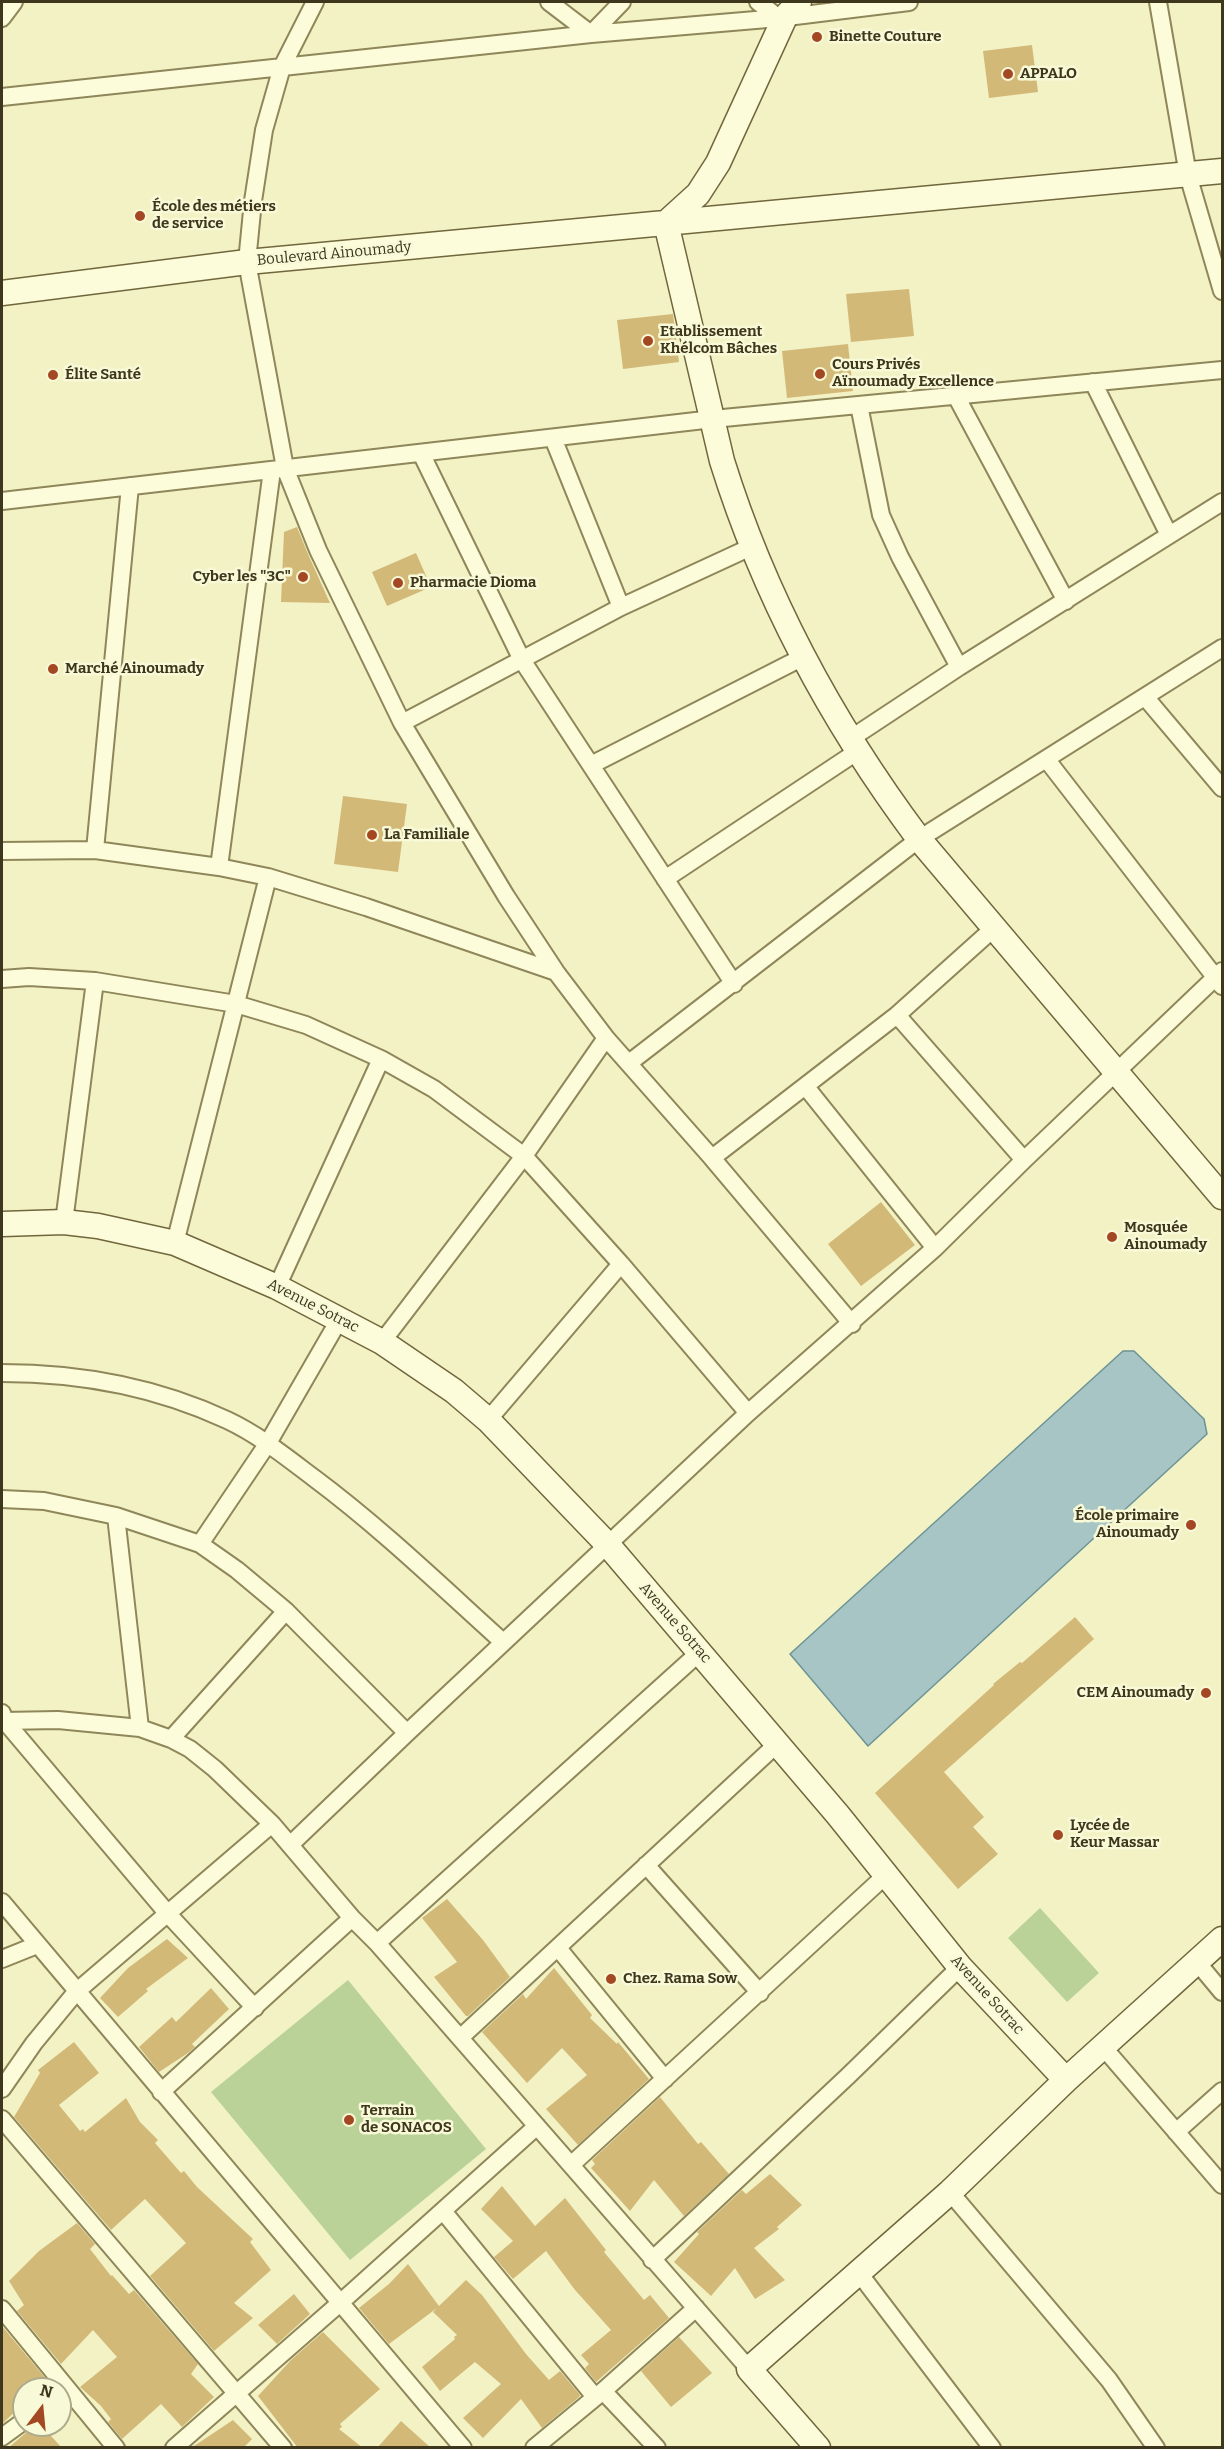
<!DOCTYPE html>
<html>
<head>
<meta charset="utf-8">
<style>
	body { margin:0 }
	#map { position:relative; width:1224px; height:2449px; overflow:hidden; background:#f2f2c5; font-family:Bitter,serif }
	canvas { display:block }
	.frame { position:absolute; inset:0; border:3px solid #3e371e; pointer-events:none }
	.north { position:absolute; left:12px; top:2377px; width:60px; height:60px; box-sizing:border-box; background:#f8f9d6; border:2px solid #aeab8c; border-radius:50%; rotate:16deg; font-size:16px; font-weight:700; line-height:24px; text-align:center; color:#3e371e }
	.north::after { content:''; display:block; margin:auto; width:21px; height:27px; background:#a44823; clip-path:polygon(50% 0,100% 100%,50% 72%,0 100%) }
</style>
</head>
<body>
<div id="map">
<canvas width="1224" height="2449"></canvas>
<div class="frame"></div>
<div class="north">N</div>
</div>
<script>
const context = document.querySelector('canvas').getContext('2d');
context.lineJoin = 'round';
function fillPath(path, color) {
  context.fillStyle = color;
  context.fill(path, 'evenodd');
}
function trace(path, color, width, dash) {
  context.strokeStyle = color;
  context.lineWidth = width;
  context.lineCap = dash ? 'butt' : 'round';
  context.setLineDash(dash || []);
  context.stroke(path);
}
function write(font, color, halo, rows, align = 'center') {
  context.font = font + ' Bitter,serif';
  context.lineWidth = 5;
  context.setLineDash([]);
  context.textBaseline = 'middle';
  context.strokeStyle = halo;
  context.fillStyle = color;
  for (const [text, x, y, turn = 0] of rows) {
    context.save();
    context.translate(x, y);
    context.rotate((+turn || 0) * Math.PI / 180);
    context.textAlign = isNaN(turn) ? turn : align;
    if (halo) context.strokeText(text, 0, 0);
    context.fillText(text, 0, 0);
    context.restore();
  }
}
const green = new Path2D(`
	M1040 1908 1099 1973 1067 2002 1008 1938Z
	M348 1980 486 2149 350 2260 211 2092Z`);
const water = new Path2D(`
	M1123 1351H1134L1204 1419 1207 1434 868 1746 790 1654Z`);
const building = new Path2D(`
	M1032 45 1038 92 989 98 983 51Z
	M909 289 914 336 851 342 846 294Z
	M673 314 679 362 623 369 617 320Z
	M848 344 853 391 787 398 782 351Z
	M297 527 308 554 330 603 281 602 284 532Z
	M416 553 431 587 387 606 372 572Z
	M343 796 407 804 398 872 334 864Z
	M881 1202 915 1245 861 1286 828 1244Z
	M1075 1617 1094 1639 944 1772 984 1817 973 1827 998 1854 958 1889 875 1793 994 1685 993 1684 1020 1662 1022 1663Z
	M447 1899 483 1940 510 1977 468 2016H466L434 1977 457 1962 422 1918Z
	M167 1939 188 1958 146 1989 148 1991 118 2017 100 1998 128 1968Z
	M554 1968 592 2015 590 2018 617 2044 618 2042 649 2079 578 2145 546 2109 587 2075 562 2048 527 2083 482 2032 523 1994 526 1999Z
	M211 1988 229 2009 192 2044 195 2047 188 2053 159 2072 139 2047 172 2017 176 2022Z
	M74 2042 99 2073 59 2105 80 2131 83 2129 85 2132 126 2098 140 2122 158 2140 155 2143 181 2173 184 2171 197 2187 253 2239 250 2242 271 2270 234 2303 253 2318 214 2351 150 2276 186 2243 145 2199 111 2230 14 2117 40 2073 38 2070Z
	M660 2097 698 2144 701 2142 729 2174 684 2216 654 2180 630 2211 591 2168 595 2164 592 2160Z
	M770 2174 802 2205 777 2227 779 2229 754 2248 785 2280 755 2299 735 2268 711 2296 674 2262 699 2234 697 2232 742 2190 746 2194Z
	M502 2186 535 2226 565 2198 606 2250 604 2252 644 2300 650 2295 669 2318 596 2382 585 2368 589 2364 581 2355 611 2330 575 2290 546 2251 513 2279 494 2257 513 2241 481 2209Z
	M77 2223 95 2244 90 2249 111 2276 112 2275 129 2294 134 2290 198 2364 191 2374 214 2397 182 2427 161 2404 122 2439 108 2422 111 2419 101 2406 80 2387 117 2357 93 2330 61 2364 17 2311 24 2305 9 2281 39 2251Z
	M408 2264 439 2306 466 2280 482 2295 526 2354 549 2380 560 2371 580 2395 579 2397 542 2428 521 2399 483 2438 463 2418 501 2384 475 2362 440 2391 422 2367 455 2339 454 2337 457 2335 433 2312 437 2308 389 2344 359 2308 389 2284Z
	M294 2294 310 2314 277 2344 258 2325Z
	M2 2326 46 2379 37 2389H24V2403L2 2424Z
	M323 2332 380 2389 340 2424 342 2427 339 2429 363 2448H298L258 2396 291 2360Z
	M679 2337 712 2373 671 2407 641 2371Z
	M233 2420 252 2439 243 2448H191Z
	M401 2421 431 2448H377Z
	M35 2425H41L62 2448H8Z`);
const street = new Path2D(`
	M315 2 282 67 264 130 253 201 247 262 285 468 318 550 402 723 506 896 556 972 606 1038 712 1158 852 1324
	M549 2 591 34 622 2
	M758 2 779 18
	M1158 2 1188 175 1222 291
	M2 18 14 2
	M2 97 591 34 779 18 909 2
	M1093 382 1169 535
	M956 396 1066 601
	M859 405 881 515 900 557 959 667
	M553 438 621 607
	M421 453 522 660 734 984
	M2 501 713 419 1222 370
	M1146 698 1222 788
	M402 723 621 607 751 547
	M850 739 959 667 1222 502
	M1047 760 1222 986
	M591 765 803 657
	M95 850 130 486
	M2 851 95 850 219 867 268 877 366 907 556 972
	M219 867 272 470
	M665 879 858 751
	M2 979 29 977 95 981 236 1004 306 1025 381 1059 434 1089 524 1156 621 1264 748 1413
	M897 1015 1024 1160
	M629 1063 919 839 1222 648
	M806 1087 935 1248
	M712 1158 897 1015 994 928
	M64 1222 95 981
	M175 1243 268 877
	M277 1287 381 1059
	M382 1342 524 1156 606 1038
	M2 1373C80 1373 156 1387 227 1420 259 1435 286 1457 314 1478 381 1528 441 1586 503 1642
	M488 1420 621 1264
	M2 1499 44 1501 116 1516 200 1544 237 1570 286 1611 407 1733
	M116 1516 140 1728
	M200 1544 268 1443 339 1320
	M2 1713 4 1720 168 1914 255 2008
	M2 1721 58 1720 140 1728 171 1739 190 1749 215 1769 272 1824 352 1918 377 1943 749 2369
	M171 1739 286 1611
	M290 1845 407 1733 748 1413 935 1248 1024 1160 1222 971
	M646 1865 760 1993
	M2 1902 463 2448
	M377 1943 701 1651
	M558 1948 665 2079
	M2 1959 37 1945
	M1197 1962 1222 1992
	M460 2038 777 1744
	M1104 2048 1222 2185
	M2 2089 34 2043 76 1992 272 1824
	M161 2092 352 1918
	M2 2119 283 2448
	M1176 2132 1222 2091
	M571 2165 886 1875
	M950 2192 1109 2380 1156 2448
	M443 2211 595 2397
	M652 2260 848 2076 960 1967
	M859 2273 992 2448
	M2 2309 116 2448
	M603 2391 657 2448
	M2 2437 24 2421
	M174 2448 340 2303 537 2126
	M534 2448 603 2391 696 2308`);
const secondary = new Path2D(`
	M666 223 722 461C765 599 833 724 919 839L1222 1197
	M666 223 698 194 718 163 785 17 799 2
	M2 293 247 262 1222 171
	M2 1224 64 1222 98 1226 175 1243 277 1287 382 1342 454 1391 488 1420 608 1545 838 1815 960 1967 1066 2080 1222 1939
	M818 2448 749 2369 950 2192 1066 2080`);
const markers = [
	[817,37,6,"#a44823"],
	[1008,74,6,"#a44823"],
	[140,216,6,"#a44823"],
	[648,341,6,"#a44823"],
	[820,374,6,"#a44823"],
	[53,375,6,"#a44823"],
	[303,577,6,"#a44823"],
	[398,583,6,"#a44823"],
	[53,669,6,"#a44823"],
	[372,835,6,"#a44823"],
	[1112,1237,6,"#a44823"],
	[1191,1525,6,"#a44823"],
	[1206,1693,6,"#a44823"],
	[1058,1835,6,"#a44823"],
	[611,1979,6,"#a44823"],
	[349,2120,6,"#a44823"]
];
const poiNames = [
	["Binette Couture",829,37],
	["APPALO",1020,74],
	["École des métiers",152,207],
	["de service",152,224],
	["Etablissement",660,332],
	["Khélcom Bâches",660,349],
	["Cours Privés",832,365],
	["Aïnoumady Excellence",832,382],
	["Élite Santé",65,375],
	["Cyber les \"3C\"",291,577,"right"],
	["Pharmacie Dioma",410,583],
	["Marché Ainoumady",65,669],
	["La Familiale",384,835],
	["Mosquée",1124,1228],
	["Ainoumady",1124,1245],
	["École primaire",1179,1516,"right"],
	["Ainoumady",1179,1533,"right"],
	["CEM Ainoumady",1194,1693,"right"],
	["Lycée de",1070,1826],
	["Keur Massar",1070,1843],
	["Chez. Rama Sow",623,1979],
	["Terrain",361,2111],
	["de SONACOS",361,2128]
];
const streetNames = [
	["Boulevard Ainoumady",334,254,-5],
	["Avenue Sotrac",313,1306,27],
	["Avenue Sotrac",675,1623,49],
	["Avenue Sotrac",987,1995,48]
];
fillPath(green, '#bad298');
fillPath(water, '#a7c5c5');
trace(water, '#6d9395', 1.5);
fillPath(building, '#d3b978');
trace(street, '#8f8659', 20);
trace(secondary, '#71663c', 27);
trace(street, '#fcfcda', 16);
trace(secondary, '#fcfcda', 24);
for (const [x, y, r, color] of markers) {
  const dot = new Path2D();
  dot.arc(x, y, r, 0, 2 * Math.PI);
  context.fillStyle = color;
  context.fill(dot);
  trace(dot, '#f8f9d6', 2);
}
write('bold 15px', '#3e371e', '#f8f9d6', poiNames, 'left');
write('15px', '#3e371e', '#f8f9d6', streetNames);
</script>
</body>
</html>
